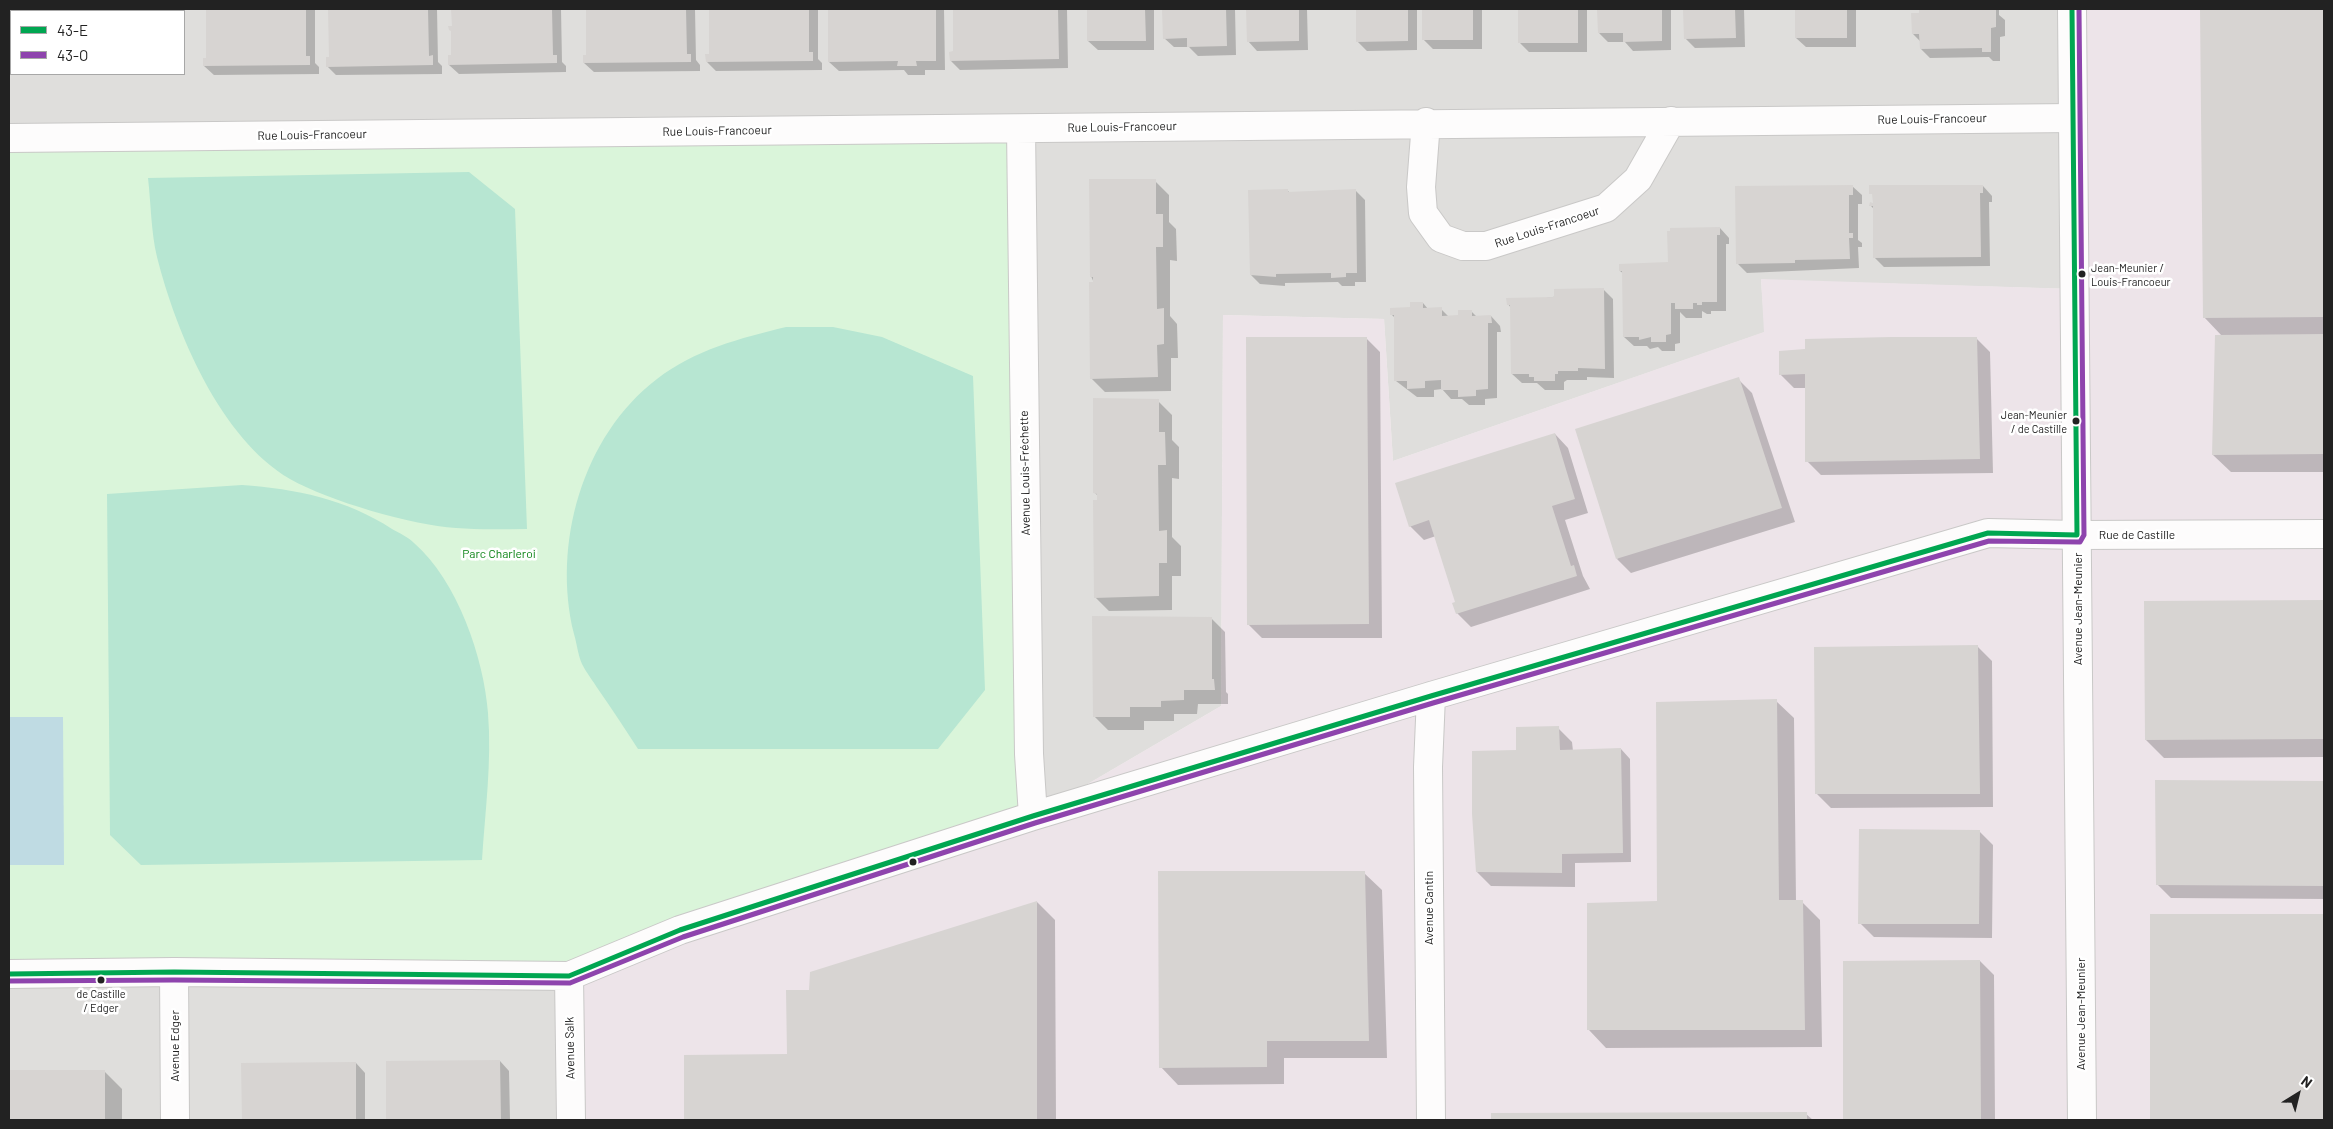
<!DOCTYPE html>
<html>
<head>
<meta charset="utf-8">
<style>
	body { margin:0 }
	#map { position:relative; width:2333px; height:1129px; overflow:hidden; background:#f0eeeb; font-family:Barlow,sans-serif }
	canvas { display:block }
	.frame { position:absolute; inset:0; border:10px solid #222; pointer-events:none }
	.legend { position:absolute; left:10px; top:10px; width:175px; height:65px; box-sizing:border-box; background:#fff; border:1px solid #a7a7a7; margin:0; padding:6px 9px; list-style:none; font-size:15px; color:#222 }
	.legend li { display:flex; align-items:center; gap:10px; height:25px }
	.legend b { width:25px; border:1px solid #a7a7a7 }
	.north { position:absolute; left:2273px; top:1069px; width:50px; height:50px; -webkit-text-stroke:4px #fff; paint-order:stroke; rotate:36deg; font-size:14px; font-weight:700; line-height:20px; text-align:center; color:#222 }
	.north::after { content:''; display:block; margin:auto; width:18px; height:22px; background:#222; clip-path:polygon(50% 0,100% 100%,50% 72%,0 100%) }
</style>
</head>
<body>
<div id="map">
<canvas width="2333" height="1129"></canvas>
<div class="frame"></div>
<ul class="legend">
<li><b style="height:6px;background:#00a651"></b>43-E</li>
<li><b style="height:6px;background:#8e44ad"></b>43-O</li>
</ul>
<div class="north">N</div>
</div>
<script>
const context = document.querySelector('canvas').getContext('2d');
context.lineJoin = 'round';
function fillPath(path, color) {
  context.fillStyle = color;
  context.fill(path, 'evenodd');
}
function trace(path, color, width, dash) {
  context.strokeStyle = color;
  context.lineWidth = width;
  context.lineCap = dash ? 'butt' : 'round';
  context.setLineDash(dash || []);
  context.stroke(path);
}
function write(font, color, halo, rows, align = 'center') {
  context.font = font + ' Barlow,sans-serif';
  context.lineWidth = 5;
  context.setLineDash([]);
  context.textBaseline = 'middle';
  context.strokeStyle = halo;
  context.fillStyle = color;
  for (const [text, x, y, turn = 0] of rows) {
    context.save();
    context.translate(x, y);
    context.rotate((+turn || 0) * Math.PI / 180);
    context.textAlign = isNaN(turn) ? turn : align;
    if (halo) context.strokeText(text, 0, 0);
    context.fillText(text, 0, 0);
    context.restore();
  }
}
const residential = new Path2D(`
	M9 9H2071L2074 289 1761 280 1765 332 1393 461 1384 319 1223 315 1221 706 1033 816 9 138ZM11 11H184V74H11Z
	M9 974 569 976 566 1120H9Z`);
const industrial = new Path2D(`
	M2072 9H2324V1120H566L569 976 1033 816 1221 706 1223 315 1384 319 1393 461 1764 332 1761 279 2074 289Z`);
const park = new Path2D(`
	M1021 129 1033 816 569 976H9V138Z`);
const pitch = new Path2D(`
	M469 172 515 209 527 529C504 529 480 530 456 528 411 525 329 501 290 479 220 438 176 332 157 257 151 232 151 204 148 178Z
	M786 327H833L882 337 973 376 985 690 938 749H638C625 729 612 709 598 689 593 681 586 672 582 664 578 655 577 644 574 634 552 545 582 436 657 379 694 350 741 338 786 327Z
	M242 485C296 489 346 499 392 529 399 533 408 537 414 543 457 580 484 658 488 713 492 762 485 812 482 860L141 865 110 835 107 494Z`);
const water = new Path2D(`
	M9 717H63L64 865H9Z`);
const shadow = new Path2D(`
	M9 9H83V11H11V55L9 56Z
	M207 9H315V63L319 67V74L214 75 204 66 208 59Z
	M329 9H437L438 62 442 66V74L336 75 327 66 330 58Z
	M453 9H561L562 62 566 66V72L459 74 449 65 453 56Z
	M587 9H695L696 60 700 65V71L594 72 584 63 587 56Z
	M710 9H818V59L822 63V70L716 71 707 62 710 55Z
	M829 9H944L945 70H925V75H908L904 70 839 71 829 62Z
	M954 9H1067L1068 68 960 70 951 61 955 53Z
	M1088 9H1154V50H1098L1088 41Z
	M1163 9H1235L1236 55 1198 56 1189 47H1174L1164 38Z
	M1248 9H1307L1308 50 1257 51 1248 41Z
	M1357 9H1417V50L1367 51 1357 41Z
	M1423 9H1482V49H1433L1423 39Z
	M1520 9H1587V52H1529L1520 43Z
	M1599 9H1671V50L1633 51 1625 42H1608L1599 33Z
	M1685 9H1744L1745 47 1695 48 1685 38Z
	M1796 9H1856V47H1806L1796 38Z
	M1920 9H1999V15L2005 20V36L2000 37V61H1993L1989 57 1930 58 1921 49 1920 41 1913 34Z
	M2202 9H2324V472H2231L2213 455 2222 336 2204 317Z
	M1155 181 1169 195V222L1176 229 1177 261 1170 260V316L1177 324 1178 358H1171V391L1105 392 1091 378 1094 283 1091 276Z
	M1852 186 1862 195V204H1858V240L1862 243V247H1858L1859 268 1747 273 1738 264Z
	M1983 186 1992 196V202H1989L1990 266 1884 267 1874 257V209L1871 206Z
	M1288 191 1290 193 1356 191 1365 200 1366 282H1355V286H1342L1338 282 1285 283V286L1260 284 1251 275Z
	M1720 228 1729 238V244H1726V311H1711V314H1707L1702 311V318H1686L1680 312V343L1675 344V351H1662L1658 347 1650 349 1647 346H1634L1624 337V274L1620 271 1669 264Z
	M1603 289 1613 299 1614 378 1587 377V380H1567L1564 382V390H1545L1537 383H1522L1512 374 1511 308 1508 304Z
	M1423 303 1428 309H1441L1449 317 1459 316 1471 311 1477 317 1491 316 1500 326 1501 332H1497V398L1485 399V405H1469L1462 399H1451L1442 389 1434 390V397H1417L1396 381 1395 318 1391 314Z
	M1366 338 1380 352 1382 638H1262L1248 624Z
	M1976 338 1990 352 1993 473 1821 475 1807 461V388H1794L1780 374Z
	M1738 379 1752 393 1795 522 1631 573 1617 559Z
	M1158 401 1172 415V440L1179 447V479L1172 478V537L1181 546V576H1172V610L1109 611 1095 597 1098 496 1094 492Z
	M1555 434 1568 448 1588 513 1565 520 1583 576 1590 589 1471 627 1457 613V603L1436 536 1424 540 1410 526Z
	M2324 601V757L2164 758 2146 740 2145 602Z
	M1211 618 1225 632 1226 692 1228 694V704H1198L1197 714H1174V721H1144V730H1108L1094 716Z
	M1978 647 1992 661 1993 807 1831 808 1817 794Z
	M1776 701 1794 718 1796 902H1802L1820 920 1822 1047 1606 1048 1589 1030 1659 902Z
	M1558 728 1572 742 1573 751 1621 749 1630 759 1631 862 1575 863V887L1491 886 1477 872Z
	M2157 781 2324 782V899L2171 898 2157 884Z
	M1979 831 1993 845 1992 938 1874 937 1860 923Z
	M1364 873 1382 890 1387 1058H1284V1084L1178 1085 1161 1067Z
	M1037 902 1055 920 1056 1120H686L685 1057 788 1056 810 991Z
	M2151 915H2324V1120H2151Z
	M1980 961 1994 975 1995 1120H1845L1844 962Z
	M500 1061 509 1071 510 1120H388L387 1062Z
	M356 1063 365 1073V1120H243V1064Z
	M104 1071 122 1089V1120H9V1072Z
	M1493 1114H1806L1813 1120H1493Z`);
const building = new Path2D(`
	M9 9H65L59 11H11V29L9 30Z
	M206 9H306V56H310V65L203 66V58H206Z
	M328 9H428L429 56 433 55V65L326 67V57H329Z
	M451 9H552L553 55H557V63L448 65V55H451V31L449 30 448 26H452Z
	M586 9H686L687 54H691V62L583 63V55H586Z
	M709 9H809V52H813V61L706 62 705 54H709Z
	M828 9H936V61H916L917 66H897L898 61 828 62Z
	M953 9H1058L1059 59 950 61 949 52 953 51Z
	M1087 9H1145L1146 41H1087Z
	M1162 9H1226L1227 46 1187 47V38L1163 39Z
	M1246 9H1299V41L1247 42Z
	M1356 9H1408V41L1356 42Z
	M1422 9H1473V40H1422Z
	M1518 9H1578V43H1518Z
	M1597 9H1662V41L1623 42V33H1598Z
	M1683 9H1735L1736 38 1684 39Z
	M1795 9H1847V38H1795Z
	M1919 9H1996V27L1991 28V52H1982V48L1920 49 1919 34H1912L1911 13H1919Z
	M2200 9H2324V317L2203 318Z
	M1089 179H1156V214H1163V247H1156L1157 309 1164 308V344L1157 345 1158 377 1090 379 1089 282H1093V277H1090Z
	M1853 185V195H1849V233H1853V238H1849L1850 259 1795 260V263L1736 264 1735 186Z
	M1869 185H1983V193H1980L1981 257 1873 258V206H1869L1870 202 1873 203 1872 194H1869Z
	M1288 189V192L1356 189 1357 273H1346V277L1331 278V273L1276 274V277L1250 275 1248 190Z
	M1720 227V235H1717V302H1702V305H1697V303H1693V309H1675V303H1671V334L1666 335V342H1651V337L1639 340V337H1623L1622 271H1619V264L1668 262 1667 231H1670V228Z
	M1604 288 1605 369 1578 368V371H1558V374H1555V381H1534V377H1529V374H1511L1510 305H1507L1506 298 1554 297V289Z
	M1410 302H1423V308L1442 307V316L1458 315V310H1472V316L1491 315 1492 323H1488V389L1476 390V396L1458 397V390H1441V380L1425 381V388L1407 389V381H1394V315H1390V308L1410 307Z
	M2324 334V454L2212 455 2215 335Z
	M1246 337H1367L1369 624 1247 625Z
	M1891 337H1977L1980 459 1805 462V374L1779 375V351L1805 349V339Z
	M1739 377 1782 508 1616 559 1575 429Z
	M1093 398 1159 399V432H1165L1166 465H1158L1159 531 1167 530V563H1159V596L1094 598 1093 500H1097V494L1093 493Z
	M1555 433 1575 499 1552 506 1571 566 1574 565 1577 576 1456 614 1452 603 1455 602 1429 520 1409 527 1395 483Z
	M2324 600V739L2145 740 2144 601Z
	M1092 616 1212 617V679H1214L1215 690H1184V700L1161 701V707H1130V717H1093Z
	M1978 645 1980 794H1815L1814 647Z
	M1777 699 1779 900H1803L1805 1030H1587V903L1657 901 1656 702Z
	M1559 726 1560 750 1621 748 1623 853 1562 854V873L1476 872 1472 814V751L1516 750V727Z
	M2155 780 2324 781V886L2156 885Z
	M1859 829 1980 830 1979 924H1858Z
	M1158 871H1365L1369 1041H1267V1067L1159 1068Z
	M1037 901V1120H684V1055L787 1054 786 990H809L810 972Z
	M2150 914H2324V1120H2150Z
	M1980 960 1981 1120H1843V961Z
	M500 1060 501 1120H386V1061Z
	M356 1062V1120H242L241 1063Z
	M9 1070H105V1120H9Z
	M1807 1112V1120H1491V1113Z`);
const minor = new Path2D(`
	M1426 122 1421 187 1423 213 1441 238 1463 246H1486L1606 208 1638 179 1671 121
	M1021 129 1029 754 1033 816
	M9 138 2073 118
	M1431 696 1428 767 1431 1120
	M174 972 175 1120
	M9 974 174 972 569 976 680 930 1033 816 1431 696 1988 533 2077 535 2324 534
	M569 976 571 1120`);
const tertiary = new Path2D(`
	M2072 9 2082 1120`);
const bus1 = new Path2D(`
	M9 974 174 972 569 976 680 930 1033 816 1431 696 1988 533 2077 535 2072 9`);
const bus2 = new Path2D(`
	M9 981 174 980 570 983 683 937 1035 823 1433 703 1989 541 2080 542 2084 535 2079 9`);
const markers = [
	[2082,274,4.5,"#222"],
	[2076,421,4.5,"#222"],
	[913,862,4.5,"#222"],
	[101,980,4.5,"#222"]
];
const busNames = [
	["Jean-Meunier /",2091,268],
	["Louis-Francoeur",2091,282],
	["Jean-Meunier",2067,415,"right"],
	["/ de Castille",2067,429,"right"],
	["de Castille",101,994,"center"],
	["/ Edger",101,1008,"center"]
];
const streetNames = [
	["Rue Louis-Francoeur",1932,119,-1],
	["Rue Louis-Francoeur",1122,127,-1],
	["Rue Louis-Francoeur",717,131,-1],
	["Rue Louis-Francoeur",312,135,-1],
	["Rue Louis-Francoeur",1547,227,-18],
	["Avenue Louis-Fréchette",1025,473,-91],
	["Rue de Castille",2137,535],
	["Avenue Jean-Meunier",2078,609,-90],
	["Avenue Cantin",1429,908,-90],
	["Avenue Jean-Meunier",2081,1014,-90],
	["Avenue Edger",175,1046,-90],
	["Avenue Salk",570,1048,-91]
];
const parkNames = [
	["Parc Charleroi",499,554]
];
fillPath(residential, '#dfdedc');
fillPath(industrial, '#ede4e9');
fillPath(park, '#daf5da');
fillPath(pitch, '#b7e6d2');
fillPath(water, '#bfdbe3');
fillPath(shadow, '#0003');
fillPath(building, '#d7d4d2');
trace(minor, '#c9c8c7', 30);
trace(tertiary, '#c9c8c7', 30);
trace(minor, '#fdfcfc', 28);
trace(tertiary, '#fdfcfc', 28);
trace(bus1, '#00a651', 5);
trace(bus2, '#8e44ad', 5);
for (const [x, y, r, color] of markers) {
  const dot = new Path2D();
  dot.arc(x, y, r, 0, 2 * Math.PI);
  context.fillStyle = color;
  context.fill(dot);
  trace(dot, '#fff', 2);
}
write('11px', '#222', '#fff', busNames, 'left');
write('12px', '#222', '#fff', streetNames);
write('12px', '#0c8416', '#fff', parkNames);
</script>
</body>
</html>
